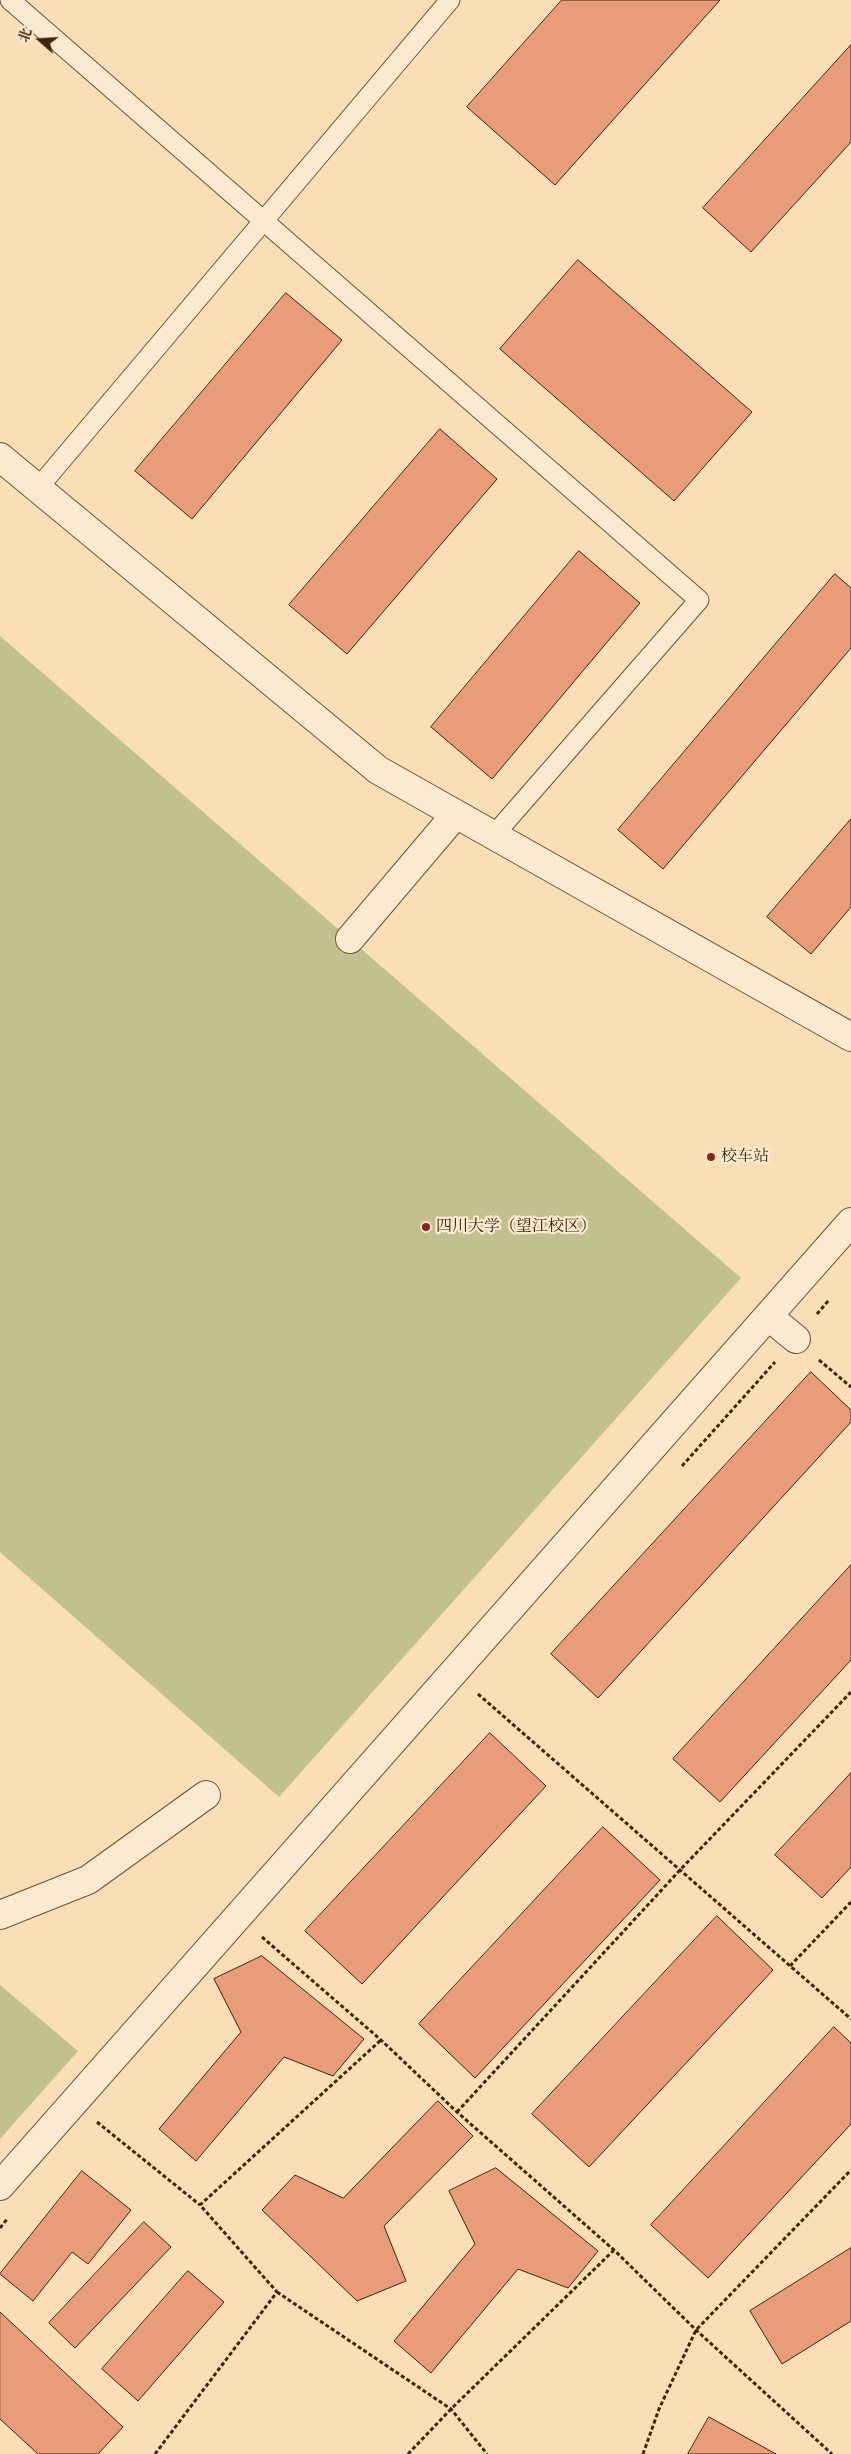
<!DOCTYPE html>
<html>
<head>
<meta charset="utf-8">
<style>
	body { margin:0 }
	#map { position:relative; width:851px; height:2454px; overflow:hidden; background:#fadfb6; font-family:Cardo,"Noto Serif SC",serif }
	canvas { display:block }
	.north { position:absolute; left:15px; top:15px; width:50px; height:50px; -webkit-text-stroke:4px #fcead0; paint-order:stroke; rotate:289deg; font-size:14px; font-weight:700; line-height:20px; text-align:center; color:#40240b }
	.north::after { content:''; display:block; margin:auto; width:18px; height:22px; background:#40240b; clip-path:polygon(50% 0,100% 100%,50% 72%,0 100%) }
</style>
</head>
<body>
<div id="map">
<canvas width="851" height="2454"></canvas>
<div class="north">北</div>
</div>
<script>
const context = document.querySelector('canvas').getContext('2d');
context.lineJoin = 'round';
function fillPath(path, color) {
  context.fillStyle = color;
  context.fill(path, 'evenodd');
}
function trace(path, color, width, dash) {
  context.strokeStyle = color;
  context.lineWidth = width;
  context.lineCap = dash ? 'butt' : 'round';
  context.setLineDash(dash || []);
  context.stroke(path);
}
function write(font, color, halo, rows, align = 'center') {
  context.font = font + ' Cardo,"Noto Serif SC",serif';
  context.lineWidth = 4.5;
  context.setLineDash([]);
  context.textBaseline = 'middle';
  context.strokeStyle = halo;
  context.fillStyle = color;
  for (const [text, x, y, turn = 0] of rows) {
    context.save();
    context.translate(x, y);
    context.rotate((+turn || 0) * Math.PI / 180);
    context.textAlign = isNaN(turn) ? turn : align;
    if (halo) context.strokeText(text, 0, 0);
    context.fillText(text, 0, 0);
    context.restore();
  }
}
const green = new Path2D(`
	M0 636 741 1278 279 1797 0 1552Z
	M0 1985 78 2051 0 2139Z`);
const building = new Path2D(`
	M562 0H720L555 185 467 107Z
	M851 45V142L751 252 703 208Z
	M578 260 752 412 674 501 500 349Z
	M286 293 342 340 192 519 135 471Z
	M440 429 497 479 347 654 289 605Z
	M579 551 640 603 492 779 431 727Z
	M835 574 851 588V648L663 869 618 830Z
	M851 819V907L811 954 767 917Z
	M811 1372 851 1410V1422L598 1698 551 1654Z
	M851 1565V1660L720 1802 673 1759Z
	M490 1733 546 1786 362 1984 305 1931Z
	M851 1773V1867L822 1898 775 1855Z
	M603 1827 660 1880 475 2078 419 2024Z
	M717 1916 773 1970 589 2167 532 2114Z
	M262 1956 364 2039 333 2076 284 2057 196 2161 159 2129 241 2032 214 1979Z
	M834 2027 851 2043V2124L708 2278 651 2225Z
	M438 2101 473 2136 384 2226 406 2281 357 2301 262 2210 295 2175 343 2198Z
	M496 2168 598 2251 568 2288 518 2269 431 2373 394 2341 475 2244 449 2191Z
	M82 2171 131 2210 88 2264 72 2252 33 2301 0 2274Z
	M144 2222 171 2247 75 2348 49 2323Z
	M851 2248V2321L782 2364 750 2311Z
	M188 2271 224 2302 138 2401 102 2369Z
	M0 2312 123 2427 98 2454H38L0 2419Z
	M709 2417 776 2454H688Z`);
const path = new Path2D(`
	M817 1314 829 1300
	M819 1360 851 1387
	M682 1466 775 1362
	M478 1694 851 2019
	M262 1937 381 2040 457 2112 614 2250 696 2330 832 2454
	M790 1966 851 1902
	M457 2112 680 1870 851 1692
	M97 2122 200 2205
	M0 2228 8 2218
	M277 2292 451 2409 487 2454
	M155 2454 277 2292 200 2205 381 2040
	M408 2454 451 2409 614 2250
	M643 2454 659 2409 696 2330 851 2170`);
const lane = new Path2D(`
	M10 0 699 600 494 835
	M38 488 450 0`);
const street = new Path2D(`
	M0 457 378 770 851 1037
	M350 939 456 814
	M768 1316 796 1339
	M0 1915 88 1880 206 1795
	M0 2186 851 1222`);
const markers = [
	[711,1157,5,"#8f2418"],
	[426,1227,5,"#8f2418"]
];
const poiNames = [
	["校车站",721,1157],
	["四川大学（望江校区）",436,1227]
];
fillPath(green, '#c0c18d');
fillPath(building, '#e89c79');
trace(building, '#40240b', 1);
trace(lane, '#6e5336', 21);
trace(street, '#6e5336', 30);
trace(path, '#40240b', 3, [4, 2.5]);
trace(lane, '#fcead0', 19);
trace(street, '#fcead0', 28);
for (const [x, y, r, color] of markers) {
  const dot = new Path2D();
  dot.arc(x, y, r, 0, 2 * Math.PI);
  context.fillStyle = color;
  context.fill(dot);
  trace(dot, '#fcead0', 2);
}
write('16px', '#40240b', '#fcead0', poiNames, 'left');
</script>
</body>
</html>
